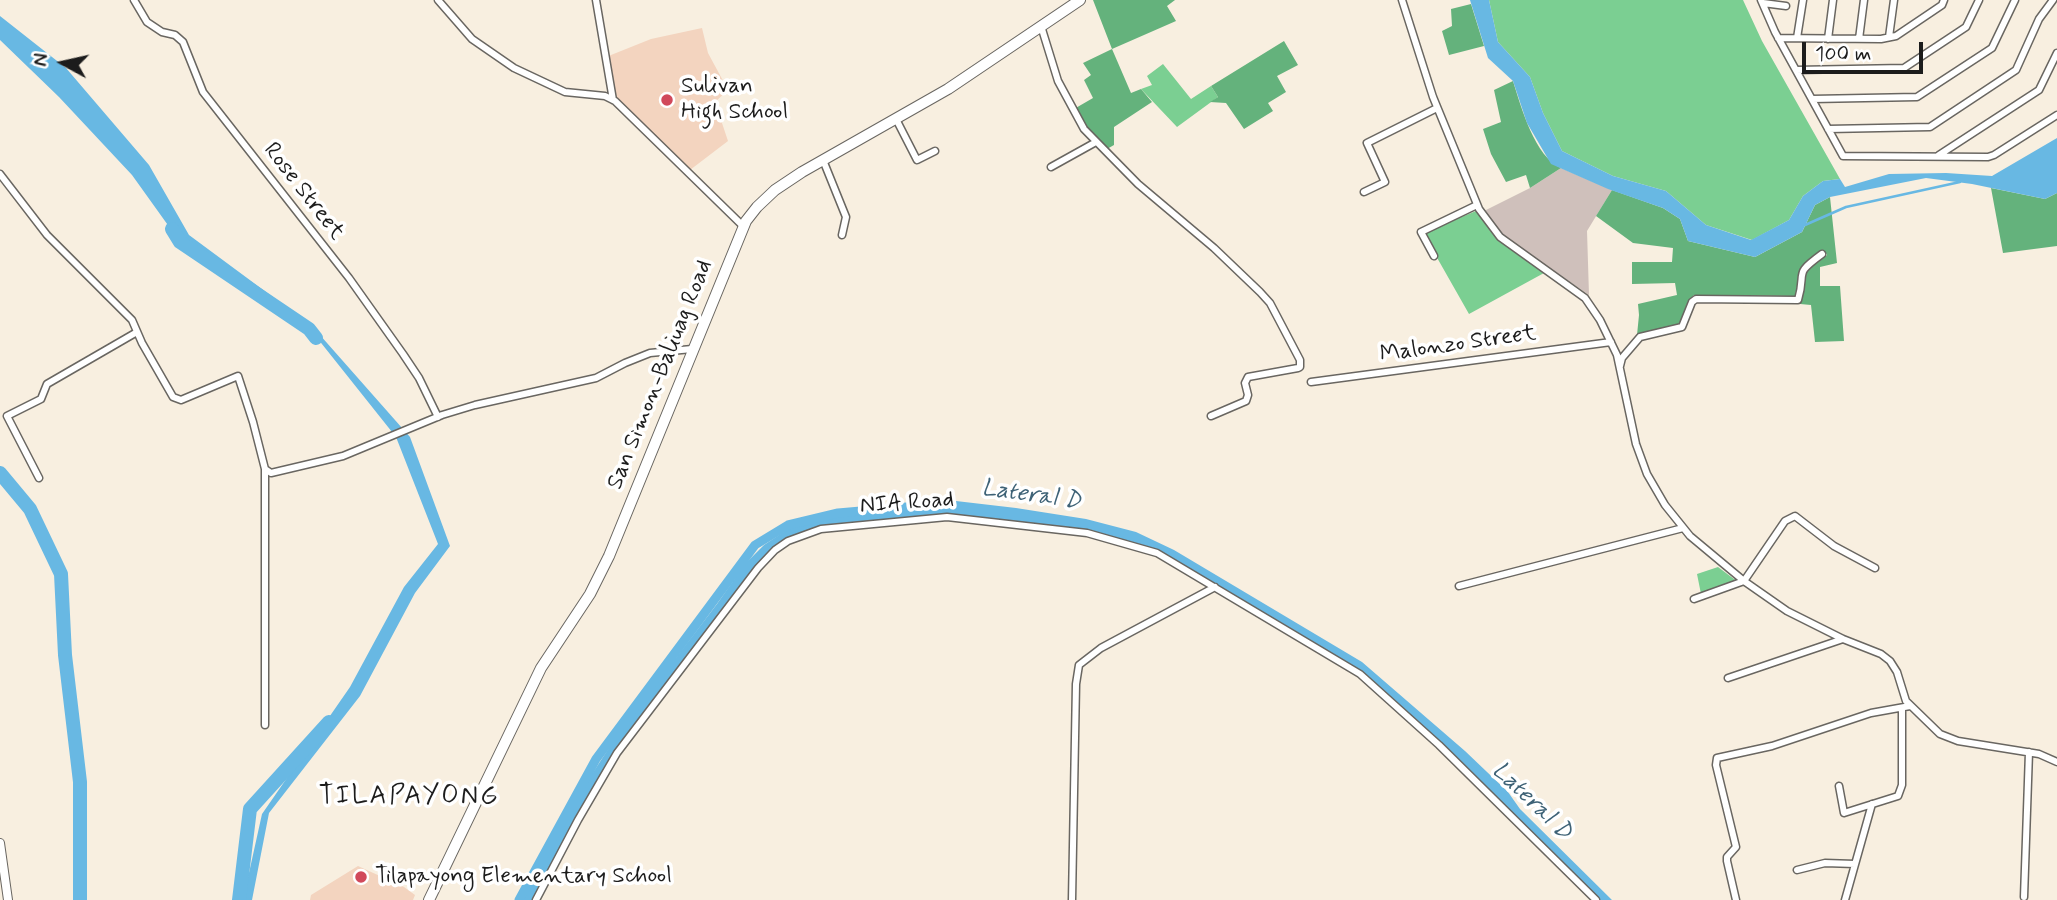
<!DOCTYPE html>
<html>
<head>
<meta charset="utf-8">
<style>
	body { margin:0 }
	#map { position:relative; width:2057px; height:900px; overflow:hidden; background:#f8efe0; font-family:Mynerve,sans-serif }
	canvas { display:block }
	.north { position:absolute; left:28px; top:28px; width:70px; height:70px; -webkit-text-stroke:5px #fff; paint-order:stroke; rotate:278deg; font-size:19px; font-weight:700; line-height:28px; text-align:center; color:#1c1c1c }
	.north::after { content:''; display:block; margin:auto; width:24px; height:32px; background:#1c1c1c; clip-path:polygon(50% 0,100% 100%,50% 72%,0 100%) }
	.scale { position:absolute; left:1802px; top:42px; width:121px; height:32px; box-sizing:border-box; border:4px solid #1c1c1c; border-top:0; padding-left:9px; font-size:21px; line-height:24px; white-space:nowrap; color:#1c1c1c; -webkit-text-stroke:5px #fff; paint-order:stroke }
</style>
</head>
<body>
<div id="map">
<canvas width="2057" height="900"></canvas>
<div class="north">N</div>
<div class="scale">100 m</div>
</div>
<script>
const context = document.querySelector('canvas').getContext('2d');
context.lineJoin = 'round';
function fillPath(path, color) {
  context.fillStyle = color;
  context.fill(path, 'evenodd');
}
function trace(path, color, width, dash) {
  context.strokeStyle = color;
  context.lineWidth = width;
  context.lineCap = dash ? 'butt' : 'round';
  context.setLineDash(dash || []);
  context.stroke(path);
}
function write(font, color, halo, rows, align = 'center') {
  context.font = font + ' Mynerve,sans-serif';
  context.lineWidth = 7;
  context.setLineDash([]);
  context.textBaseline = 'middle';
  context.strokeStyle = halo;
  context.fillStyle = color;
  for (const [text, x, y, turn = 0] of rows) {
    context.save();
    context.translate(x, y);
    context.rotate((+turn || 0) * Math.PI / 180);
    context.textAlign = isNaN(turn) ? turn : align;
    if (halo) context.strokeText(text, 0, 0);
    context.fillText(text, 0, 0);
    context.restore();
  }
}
const built = new Path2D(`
	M702 28 708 53 728 90 715 102 728 141 690 170 615 98 606 57 651 39Z
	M358 866 404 887 415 895 413 900H310L311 895Z`);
const industrial = new Path2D(`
	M1561 168 1612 190 1587 231 1589 295 1502 235 1484 211 1530 188Z`);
const green = new Path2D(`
	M1489 0H1743L1762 41 1840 179 1823 181 1803 196 1789 220 1752 240 1706 225 1666 191 1613 176 1562 151 1543 113 1530 77 1498 42Z
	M1163 64 1191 99 1211 86 1218 97 1177 127 1141 89 1152 85 1147 76Z
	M1476 211 1496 238 1544 273 1469 314 1423 233Z
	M1718 567 1738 582 1701 594 1697 574Z`);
const forest = new Path2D(`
	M1093 0H1175L1167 6 1176 21 1112 49 1131 93 1141 89 1152 102 1114 127V145L1107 149 1085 127 1074 109 1093 98 1084 80 1091 75 1083 63 1112 49Z
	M1471 4 1484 46 1449 55 1442 31 1452 26 1451 9Z
	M1284 41 1298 65 1277 76 1286 92 1268 103 1273 111 1244 129 1226 103 1210 102 1218 97 1211 86Z
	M1513 81C1521 107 1535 157 1561 168L1530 188 1526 175 1506 182 1491 154 1483 129 1501 122 1494 90Z
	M1991 188 2045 199 2057 193V246L2003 253Z
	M1612 190 1663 208 1680 219 1688 241 1755 257 1802 232 1815 205 1830 197 1837 263 1820 267V286H1840L1844 341 1815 342 1811 305 1800 304C1804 293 1801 282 1804 274 1807 266 1821 259 1827 255L1824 250C1794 270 1803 264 1795 296L1694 295 1688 301 1679 325 1637 335 1639 315 1638 304 1677 295 1675 283 1632 284V262H1672L1673 248 1633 243 1596 216Z`);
const water = new Path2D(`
	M1470 0H1489L1498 42 1530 77 1543 113 1562 151 1613 176 1666 191 1706 225 1751 240 1789 220 1803 196 1823 181 1840 179 1845 187 1889 174 1946 173 1992 176 2057 138V193L2045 199 1972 184 1926 178 1830 197 1815 205 1802 232 1755 257 1688 241 1680 219 1663 208 1608 189 1551 164 1527 123 1513 81 1488 58Z
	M0 16 66 68 149 165 189 235 312 326 410 437 450 546 415 593 360 696 269 813 252 900H243L262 814 350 687 404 587 438 544 396 437 310 329 180 242 132 175 59 97 0 40Z
	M956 501 1016 508 1086 519 1136 532 1174 550 1362 662 1465 751 1508 792 1520 809 1612 900H1600L1596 896 1420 724 1361 672 1156 550 1087 531 1047 525 948 515 839 524 798 533 773 547 750 573 609 759 532 900H523L579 794 620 731 717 604 745 564 764 545 788 529 836 516 935 506Z`);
const stream = new Path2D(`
	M1805 225 1846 207 1960 182`);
const canal = new Path2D(`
	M519 900 596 759 755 545 788 525 838 513 929 505 952 506`);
const river = new Path2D(`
	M172 229 180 242 309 329 316 338
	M0 473 30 509 61 574 65 655 80 782V900
	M239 900 250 809 329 722`);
const minor = new Path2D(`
	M134 0 147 22 162 32 175 35 183 42 203 92 349 278 403 354 419 378 438 417
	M438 0 472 39 514 68 565 92 605 96 615 101 743 226
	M596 0 613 100
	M1402 0 1433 97 1479 209 1500 237 1585 298 1600 320 1617 355 1636 444 1647 474 1665 505 1690 536 1744 581 1787 611 1843 639 1881 654 1890 661 1897 672 1906 701 1940 734 1958 741 2039 754 2057 762
	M1761 0 1775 32 1843 156 1988 157 1994 155 2057 115
	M1763 3 1786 6
	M1041 26 1058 81 1084 129 1138 184 1214 248 1260 292 1270 303 1300 360V367L1298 368 1248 377 1245 383 1248 395 1246 401 1211 416
	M1889 37 1894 0
	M1778 38 1881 39 1896 36 1942 5 1944 0
	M1797 38 1803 0
	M1828 39 1833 0
	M1859 39 1864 0
	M1796 70 1904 68 1966 27 1979 0
	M1812 99 1917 97 1992 48 2015 0
	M896 119 917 160 935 151
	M1828 129 1930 127 2016 70 2039 19 2053 0
	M1939 155 2039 90 2057 53
	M823 160 846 217 842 235
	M1051 167 1096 142
	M0 174 47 235 132 320 142 343 173 397 181 400 238 376 253 422 265 469 271 473 343 456 442 415 475 405 596 378 625 363 650 353 692 349
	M1364 192 1385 182 1367 143 1437 108
	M1434 256 1421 232 1477 205
	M1620 366 1622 358 1640 337 1682 327 1692 302 1696 299 1798 300C1807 270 1792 276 1822 254
	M1311 382 1611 342
	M265 469V725
	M39 478 7 416 41 399 47 384 137 332
	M1459 586 1683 528
	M1694 599 1744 581 1785 521 1795 516 1834 546 1875 568
	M1728 678 1843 639
	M1839 786 1844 813 1898 796 1902 785V708
	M1797 870 1825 863 1855 864
	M2024 897 2029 752
	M536 900 578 820 617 753 758 568 775 550 788 541 821 529 947 517 1087 533 1157 553 1360 674 1439 745 1596 900
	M1072 900 1076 684 1079 665 1101 648 1215 587
	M1736 900 1727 861V857L1736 847 1716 765 1717 758 1772 746 1871 713 1910 706
	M1845 900 1872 804`);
const tertiary = new Path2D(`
	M0 843 8 900`);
const secondary = new Path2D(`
	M429 900 541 668 590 594 609 556 746 221 757 207 775 190 802 172 948 89 1080 0`);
const markers = [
	[667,100,7,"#d1495b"],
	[361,877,7,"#d1495b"]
];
const poiNames = [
	["Sulivan",681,87],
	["High School",681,113],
	["Tilapayong Elementary School",375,877]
];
const streetNames = [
	["Rose Street",303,192,52],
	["Malonzo Street",1458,345,-8],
	["San Simon-Baliuag Road",661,375,-68],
	["NIA Road",907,504,-4]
];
const waterNames = [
	["Lateral D",1031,496,8],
	["Lateral D",1531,802,44]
];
const quarterNames = [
	["TILAPAYONG",409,798]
];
fillPath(built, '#f3d4bf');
fillPath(industrial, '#cfc0bb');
fillPath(green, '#7bcf92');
fillPath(forest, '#64b27c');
fillPath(water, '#68b8e3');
trace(stream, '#68b8e3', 2.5);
trace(canal, '#68b8e3', 9);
trace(river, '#68b8e3', 14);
trace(minor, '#696661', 9);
trace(tertiary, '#696661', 10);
trace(secondary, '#696661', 12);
trace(minor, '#fff', 6);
trace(tertiary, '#fff', 8);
trace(secondary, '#fff', 10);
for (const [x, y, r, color] of markers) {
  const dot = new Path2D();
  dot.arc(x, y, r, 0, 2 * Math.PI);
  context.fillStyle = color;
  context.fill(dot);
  trace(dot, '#fff', 2.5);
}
write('23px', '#1c1c1c', '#fff', poiNames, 'left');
write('23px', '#1c1c1c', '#fff', streetNames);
write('italic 24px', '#3e6276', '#fff', waterNames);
context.letterSpacing = '2px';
write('26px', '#1c1c1c', '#fff', quarterNames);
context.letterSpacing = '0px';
</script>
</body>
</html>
